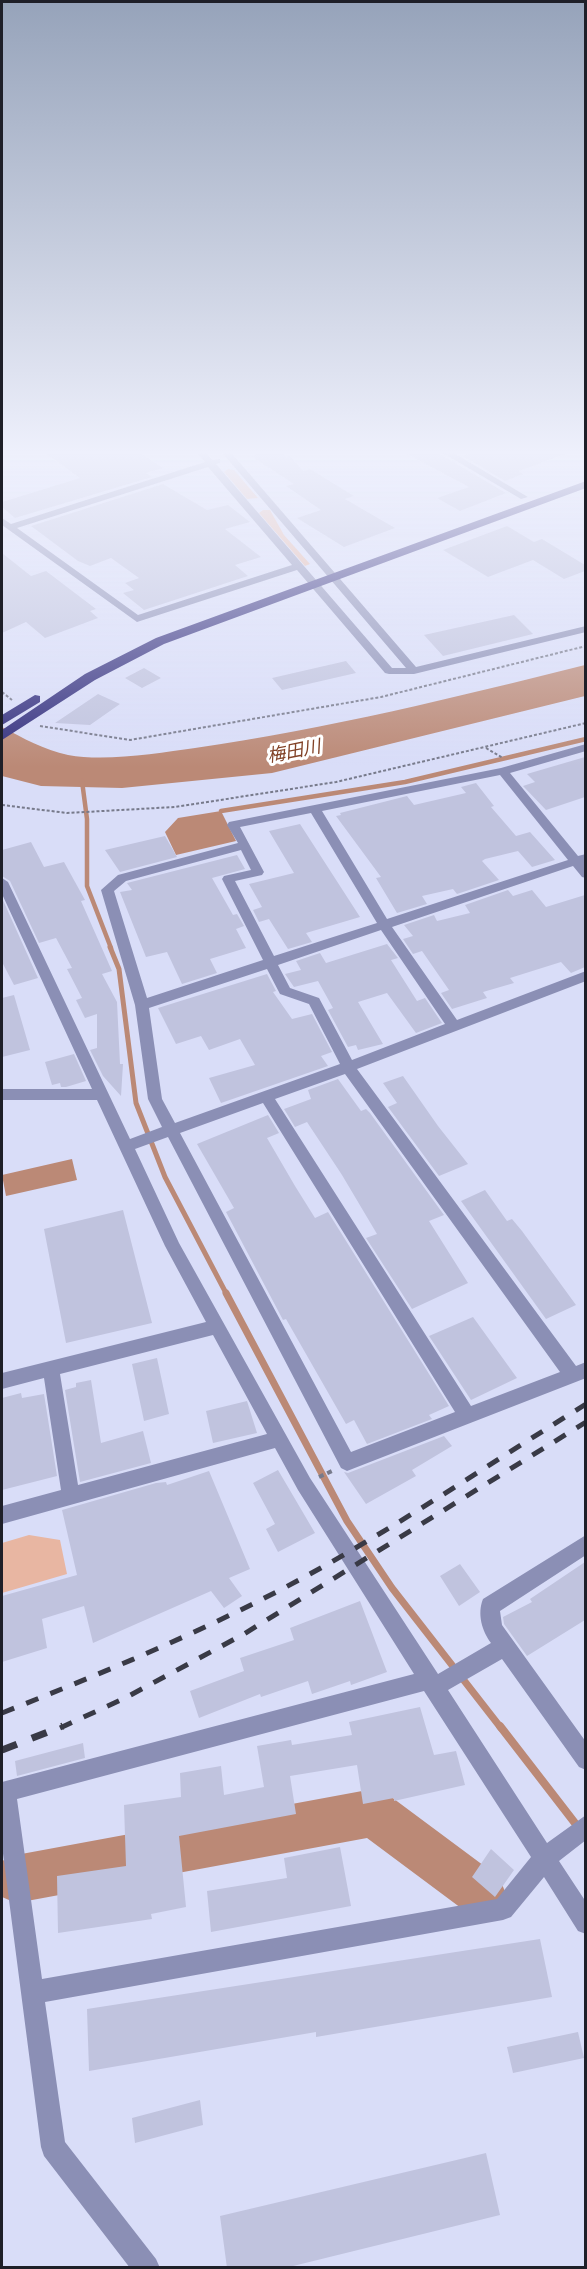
<!DOCTYPE html>
<html>
<head>
<meta charset="utf-8">
<style>
	body { margin:0 }
	#map { position:relative; width:587px; height:2269px; overflow:hidden; background:#d9ddf8; font-family:"IBM Plex Sans",sans-serif }
	canvas { display:block }
	.frame { position:absolute; inset:0; border:3px solid #1e1f28; pointer-events:none }
</style>
</head>
<body>
<div id="map">
<canvas width="587" height="2269"></canvas>
<div class="frame"></div>
</div>
<script>
const context = document.querySelector('canvas').getContext('2d');
context.lineJoin = 'round';
function fillPath(path, color) {
  context.fillStyle = color;
  context.fill(path, 'evenodd');
}
function trace(path, color, width, dash) {
  context.strokeStyle = color;
  context.lineWidth = width;
  context.lineCap = dash ? 'butt' : 'round';
  context.setLineDash(dash || []);
  context.stroke(path);
}
function write(font, color, halo, rows, align = 'center') {
  context.font = font + ' "IBM Plex Sans","Noto Sans JP",sans-serif';
  context.lineWidth = 6;
  context.setLineDash([]);
  context.textBaseline = 'middle';
  context.strokeStyle = halo;
  context.fillStyle = color;
  for (const [text, x, y, turn = 0] of rows) {
    context.save();
    context.translate(x, y);
    context.rotate((+turn || 0) * Math.PI / 180);
    context.textAlign = isNaN(turn) ? turn : align;
    if (halo) context.strokeText(text, 0, 0);
    context.fillText(text, 0, 0);
    context.restore();
  }
}
const green = new Path2D(`
	M228 469 234 470 258 498 247 499 224 472Z
	M263 510H270L284 535 310 564 305 566 259 513Z
	M29 1535 60 1540 67 1574 2 1593V1543Z`);
const water = new Path2D(`
	M585 665V696L272 773 122 788 41 786 2 776V727C23 738 44 750 68 755 106 762 158 753 195 748 327 729 457 697 585 665Z
	M221 811 236 841 176 855 165 832 178 818Z
	M72 1159 77 1180 6 1196 2 1175Z`);
const streamFar3 = new Path2D(`
	M82 781 87 819V886L111 948
	M221 811 405 782 586 739`);
const streamFar2 = new Path2D(`
	M110 947 119 969 136 1103 165 1177 227 1295`);
const streamFar1 = new Path2D(`
	M226 1293 347 1521 392 1588 501 1728`);
const stream = new Path2D(`
	M500 1726 578 1827`);
const river = new Path2D(`
	M373 1789 390 1796 499 1877 506 1894 499 1911 482 1918 465 1911 367 1838 16 1903 2 1897V1861L16 1855Z`);
const building = new Path2D(`
	M40 449H134L163 468 146 473 152 477 15 518 2 507V502L80 478Z
	M250 449H279L286 457 290 456 303 471 310 469 354 496 345 499 395 528 344 547 297 518 321 510 286 486 294 484 251 456 256 455Z
	M398 449H431L506 493 460 511 437 498 469 487Z
	M483 449H573V451L519 471 523 474 505 481 463 456Z
	M163 484 207 510 228 505 250 522 225 529 261 557 235 565 248 576 144 610 123 593 134 590 125 583 139 578 111 558 90 566 78 561 31 526Z
	M507 526 534 542 542 539 585 565V571L564 579 533 560 488 577 443 550Z
	M2 553 31 576 46 571 96 609 90 611 98 618 45 638 26 622 2 633Z
	M514 615 533 634 443 656 424 635Z
	M346 661 356 673 282 690 272 678Z
	M144 668 161 678 142 688 125 678Z
	M98 694 120 704 90 725 55 723Z
	M585 757V797L546 810 523 786 535 782 527 774Z
	M476 783 494 806 491 807 516 836 530 832 555 860 532 867 518 851 485 859 482 861 499 880 457 894 453 889 422 896 427 904 397 913 376 878 381 877 336 816 341 815 340 813 407 796 414 805 466 793 461 787Z
	M300 824 360 917 306 933 312 942 288 949 269 919 259 922 253 910 262 907 249 884 294 873 269 831Z
	M165 836 177 857 120 872 105 850Z
	M31 842 44 867 64 862 85 900 81 901 112 971 102 974 117 1002 120 1064H123L121 1096 103 1076 90 1050 97 1048V1014L85 1018 76 1000 82 998 67 969 72 968 56 938 39 943 10 881 2 876V850Z
	M237 855 245 869 212 878 233 915 237 914 244 926 236 929 246 948 210 959 217 973 182 984 167 952 146 957 120 892 132 890 127 883Z
	M508 890 513 896 532 890 546 907 585 895V967L571 973 561 962 510 978 514 983 483 992 487 998 452 1009 441 993 449 990 422 951 413 954 403 939 413 936 404 925 434 915 437 921 470 913 465 905Z
	M2 898 38 978 14 985 2 962Z
	M387 944 398 958 391 960 417 1001 425 998 442 1023 416 1033 387 993 358 1002 383 1044 358 1050 356 1045 348 1047 328 1010 333 1008 318 981 294 987 285 974 301 970 296 961 320 953 326 963Z
	M267 974 276 991 273 992 292 1019 312 1014 332 1052 321 1056 328 1066 221 1103 209 1078 255 1065 240 1039 209 1050 201 1036 176 1044 158 1008Z
	M14 995 30 1050 2 1057V998Z
	M74 1054 86 1081 66 1087H61L60 1083 52 1085 45 1062Z
	M403 1076 438 1126 468 1164 439 1176 388 1107 397 1103 383 1083Z
	M338 1079 361 1111 366 1109 370 1113 444 1215 429 1221 468 1283 412 1309 366 1238 377 1234 342 1175 307 1122 295 1127 284 1109 311 1099 308 1090Z
	M268 1115 279 1133 267 1138 295 1186 315 1218 328 1212 449 1406 429 1415 432 1419 367 1444 354 1420 346 1424 286 1319 283 1320 226 1212 234 1208 197 1144Z
	M485 1190 507 1221 512 1219 522 1231 576 1305 546 1319 461 1201Z
	M123 1210 152 1323 66 1343 44 1229Z
	M473 1317 517 1378 471 1400 429 1336Z
	M157 1358 169 1414 144 1421 132 1364Z
	M91 1380 101 1443 143 1431 151 1463 80 1482 65 1390 76 1387V1383Z
	M21 1393 22 1398 44 1394 57 1476 2 1490V1398Z
	M247 1401 257 1433 213 1443 206 1411Z
	M444 1436 452 1446 412 1470 416 1476 366 1504 344 1472 348 1473Z
	M278 1470 315 1533 278 1552 266 1529 275 1524 253 1483Z
	M209 1471 250 1569 229 1578 242 1596 224 1608 211 1591 93 1643 84 1606 42 1619 47 1648 2 1662V1596L77 1575 62 1510 156 1483 166 1482 167 1485Z
	M585 1562V1620L527 1656 504 1624 503 1617 532 1602 530 1599Z
	M460 1564 480 1592 459 1606 440 1576Z
	M360 1601 387 1672 351 1685 350 1681 312 1694 308 1681 261 1697 260 1694 199 1718 190 1691 244 1671 240 1658 294 1640 290 1628Z
	M420 1707 434 1755 456 1751 465 1785 394 1801V1798L363 1804 357 1765 290 1776 296 1814 179 1836 186 1907 151 1914 152 1919 58 1933 57 1876 126 1866 124 1805 181 1797 180 1773 221 1766 224 1795 264 1787 257 1746 291 1740 292 1745 352 1735 349 1722Z
	M83 1743 85 1758 17 1776 15 1761Z
	M340 1847 351 1906 211 1932 207 1891 287 1878 284 1858Z
	M491 1849 514 1870 495 1897 472 1877Z
	M540 1939 552 1997 316 2037V2032L89 2071 87 2009Z
	M578 2032 584 2058 513 2073 507 2047Z
	M200 2100 203 2125 135 2143 132 2118Z
	M486 2153 500 2215 285 2268H227L220 2216Z`);
const pathFar1 = new Path2D(`
	M2 692 12 700
	M40 726 130 740 381 697 586 646
	M486 748 503 758
	M2 805 67 813 175 807 336 782 586 723`);
const path = new Path2D(`
	M319 1477 332 1471`);
const minor = new Path2D(`
	M194 449H203L212 460 220 459V463L216 464 392 668H406L219 449H228L416 667 586 626V632L414 674H389L385 673 297 570 137 622 2 525V518L11 524 205 462ZM208 467 292 565 138 615 17 528Z
	M436 449H447L528 497 521 499Z
	M586 744V751L510 773 578 856 586 854V878L582 877 573 866 392 927 457 1020 586 971V981L357 1069 576 1366 586 1362V1378L347 1471 341 1468 168 1137 135 1149 179 1243 310 1478 438 1674 491 1643C482 1631 477 1614 483 1599L586 1535V1555L500 1611 502 1625 586 1742V1770L579 1767 502 1659 448 1690 547 1843 586 1815V1840L559 1861 586 1902V1934L578 1931 544 1877 511 1917 503 1920 45 2002 65 2142 156 2259 160 2268H130L44 2156 41 2147 2 1846V1782L414 1674 298 1490 275 1448 2 1524V1506L61 1490 44 1378 2 1389V1373L206 1322 165 1246 97 1100H2V1089H92L2 894V878L8 882 130 1139 162 1127 148 1099 135 1005 101 890 118 875 238 843 227 825 229 822 501 768ZM500 775 568 860 387 919 322 811ZM311 813 377 923 274 956 235 881 262 875 264 872 240 827ZM241 850 251 870 224 876 222 879 263 960 147 998 114 891 126 881ZM381 930 445 1024 352 1060 319 998 290 988 278 965ZM267 969 280 994 309 1004 340 1064 175 1123 162 1099 149 1008ZM345 1074 560 1372 471 1406 275 1099ZM263 1103 455 1412 351 1452 180 1133ZM213 1335 267 1434 78 1485 60 1374ZM424 1691 531 1857 497 1899 42 1979 17 1799Z`);
const highway = new Path2D(`
	M586 481V488L164 644 95 680 2 740V730L85 674 156 638Z
	M35 695 40 696V702L2 725V715Z`);
const railFar1 = new Path2D(`
	M2 1713C98 1675 192 1636 284 1588 388 1533 486 1466 586 1404
	M60 1728 125 1698 244 1634 586 1422`);
const rail = new Path2D(`
	M2 1750 63 1726`);
const farWaternames = [
	["梅田川",294,752,-11]
];
fillPath(green, '#e8b6a2');
fillPath(water, '#bb8976');
trace(streamFar3, '#bb8976', 4.5);
trace(streamFar2, '#bb8976', 5);
trace(streamFar1, '#bb8976', 7);
trace(stream, '#bb8976', 8);
fillPath(river, '#bb8976');
fillPath(building, '#c0c3de');
trace(pathFar1, '#777a8b', 2, [3, 2]);
trace(path, '#777a8b', 4, [5, 4]);
fillPath(minor, '#8b8fb5');
fillPath(highway, '#34307e');
trace(railFar1, '#393a46', 5, [13, 13]);
trace(rail, '#393a46', 7, [16, 16]);
const sky = context.createLinearGradient(0, 0, 0, 767);
sky.addColorStop(0, '#96a3ba');
sky.addColorStop(0.59, '#eef0fc');
sky.addColorStop(1, '#eef0fc00');
context.fillStyle = sky;
context.fillRect(0, 0, 587, 767);
write('italic 18px', '#814126', '#fff', farWaternames);
</script>
</body>
</html>
